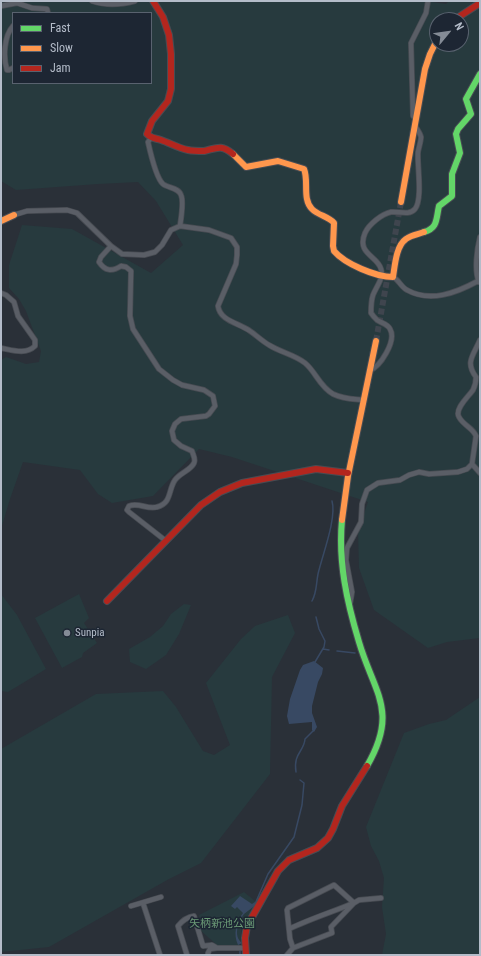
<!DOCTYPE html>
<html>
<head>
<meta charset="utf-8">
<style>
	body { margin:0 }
	#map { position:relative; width:481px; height:956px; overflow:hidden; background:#2a3038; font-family:"Roboto Condensed",sans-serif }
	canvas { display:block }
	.frame { position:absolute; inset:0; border:2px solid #b4bcc9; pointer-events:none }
	.legend { position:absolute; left:12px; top:12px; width:140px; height:72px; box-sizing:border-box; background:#1d2633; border:1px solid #59626f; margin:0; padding:5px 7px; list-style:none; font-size:12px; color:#b4bcc9 }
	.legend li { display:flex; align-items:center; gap:8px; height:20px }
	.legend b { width:20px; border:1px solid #59626f }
	.north { position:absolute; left:429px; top:12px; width:40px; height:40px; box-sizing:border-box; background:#1d2633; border:1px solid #59626f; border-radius:50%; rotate:61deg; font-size:11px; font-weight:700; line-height:16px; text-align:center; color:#b4bcc9 }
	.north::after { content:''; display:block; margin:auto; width:14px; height:18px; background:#848b96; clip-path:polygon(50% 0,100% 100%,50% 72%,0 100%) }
</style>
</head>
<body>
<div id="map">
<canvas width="481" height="956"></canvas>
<div class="frame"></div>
<ul class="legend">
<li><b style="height:5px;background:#63d668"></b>Fast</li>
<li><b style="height:5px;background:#ff974d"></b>Slow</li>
<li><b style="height:5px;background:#b3261e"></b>Jam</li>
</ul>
<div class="north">N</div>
</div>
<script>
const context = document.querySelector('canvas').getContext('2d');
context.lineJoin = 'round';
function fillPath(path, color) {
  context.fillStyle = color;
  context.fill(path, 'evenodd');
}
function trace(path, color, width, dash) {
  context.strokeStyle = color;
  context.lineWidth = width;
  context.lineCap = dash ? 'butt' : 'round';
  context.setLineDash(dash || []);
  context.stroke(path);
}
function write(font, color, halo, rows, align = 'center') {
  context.font = font + ' "Roboto Condensed","Noto Sans JP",sans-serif';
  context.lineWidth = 3;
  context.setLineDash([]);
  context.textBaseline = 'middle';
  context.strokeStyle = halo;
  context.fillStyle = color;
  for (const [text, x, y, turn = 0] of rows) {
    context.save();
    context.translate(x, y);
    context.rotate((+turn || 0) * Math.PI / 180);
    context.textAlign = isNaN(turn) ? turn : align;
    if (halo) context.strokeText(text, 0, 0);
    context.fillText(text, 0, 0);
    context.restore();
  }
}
const green = new Path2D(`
	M1 1H425L446 4 449 1H480V638L447 642 428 648 374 610 359 568 358 531 368 502 232 457 199 449 153 496 112 503 98 494 80 470 23 462 10 499 1 529V360L6 357 26 364 39 362 41 351 26 311 19 299 9 288V265L22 225 72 229 151 273 183 245 156 201 138 182 98 184 16 190 1 181ZM13 13H151V83H13ZM437 20H461V44H437Z
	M1 594 17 615 46 669 8 692 1 691Z
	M79 594 89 618 84 623 97 643 83 653 82 657 62 668 35 618Z
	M184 604 191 605 179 634 166 655 146 669 130 662 129 649 150 637 163 626 171 614Z
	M288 615 295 633 272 677 270 774 201 863 169 879 49 947 1 952V749L96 694 163 691 176 707 203 751 214 755 230 745 206 683 241 639 255 626Z
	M480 697V955H382L386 934 382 907 384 878 379 861 371 846 366 827 404 733 429 724 446 720Z
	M244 892 255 901 257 904C246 920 239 923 242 943L240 945 220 946 217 945 200 930 203 927 199 915Z`);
const water = new Path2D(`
	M314 661 323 668 322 674 318 682 312 706V713L317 727 314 732 312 730V722L289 724 287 716 290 699 300 670 303 665Z
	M240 896 252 904 255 902 257 904C253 907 248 911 244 914 238 922 233 936 242 943L238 945C233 934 236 922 243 913L237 907 235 909 231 906Z`);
const stream = new Path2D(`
	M312 601C317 592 316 584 318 574 322 556 337 518 332 501
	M323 649 329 650
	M337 651 355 653
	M315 662 324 647 325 641 319 629 316 617
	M296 772C293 753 304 752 305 739L314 730
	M255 904 268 874 294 837 302 805 304 783 300 780
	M240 950V955`);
const secondaryTunnel = new Path2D(`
	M376 341 401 202`);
const street = new Path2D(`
	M92 1C107 6 120 5 135 1
	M1 6 17 3 32 8 47 9 48 13
	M13 26C4 36 3 57 7 70H9L13 68
	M416 119 413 116 411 43 426 13 428 1
	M151 138 148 142C150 151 156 178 163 184 168 188 179 188 181 195 184 201 181 219 180 226
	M14 215 27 211 67 210 77 213 111 246 122 254 144 255 155 252 162 245 171 230 180 226 209 230 231 238 237 247V255L236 264 218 306C220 321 239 323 250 331 256 335 262 341 269 345 280 352 295 355 305 363 316 372 319 386 333 394 343 399 353 399 363 400
	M111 246 101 257 99 262C105 271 112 272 121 266L126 267 131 271 130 316 133 329 159 369 173 380 182 385 204 390 213 396 215 406 209 414 206 416 181 419 175 424 172 431 174 440 181 446 192 451C193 455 196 459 194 463 191 470 180 473 175 480 168 490 172 503 157 507 147 510 139 502 129 506L127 510 129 512 166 541
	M393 277C399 280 401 287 407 290 430 303 456 293 478 281
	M479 282C474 271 477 249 480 237
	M1 293 6 295 14 302 18 316 35 340V346C26 355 12 350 1 348
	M480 340C473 356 465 362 476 377 476 382 475 386 473 390 469 396 454 409 459 417 463 425 473 428 476 436L472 464 480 473
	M369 371C380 367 397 341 390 329 388 324 381 323 377 320 375 318 373 316 371 313 371 307 371 301 373 295 376 287 384 278 381 269 378 256 356 254 365 233 369 224 382 214 391 212 398 211 409 216 415 209 423 199 417 165 418 152 419 147 421 141 421 137 420 133 417 129 415 126
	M350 604 352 592 346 560 347 548 361 522 362 504 367 490 378 483 400 480 409 475 419 472 429 474 458 472 467 469 472 464
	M143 903 160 955
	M131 906 161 897
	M289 929C310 919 332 912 354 903L334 885 288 908 287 910 290 939 293 948
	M187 955 178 926C182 921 187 917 194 916L203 946 212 945 217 948H244
	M208 955V953L210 949 217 948
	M287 955 293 948 332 933 331 927 354 903 359 900 381 898`);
const fast = new Path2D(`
	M424 232C438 228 436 219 439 206L452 196V174L460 153 456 134 458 129 471 114 466 99 480 74
	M342 520C338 562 347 602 359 642 374 693 399 711 367 766`);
const slow = new Path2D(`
	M233 154 246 167 278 161 304 169C309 181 302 199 312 209 319 216 328 216 334 223L333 246 334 251C345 264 376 277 393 277 395 265 396 246 406 239 411 235 419 234 424 232
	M401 202 425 69 430 54 437 40
	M1 221 14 215
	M342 520 348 476 376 341`);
const jam = new Path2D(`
	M153 1 163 17 169 35 171 54V89L168 101 152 121 147 134C152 139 155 138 161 140 170 143 178 148 188 150 193 151 199 151 204 151 217 148 221 144 233 154
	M454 20 480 3
	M107 601 201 505 220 492 242 483 316 469 348 473
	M246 955 245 938 247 926 278 871 289 860 317 848 328 838 333 829 342 806 367 766`);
const markers = [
	[67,633,4,"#848b96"]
];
const poiNames = [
	["Sunpia",75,633]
];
const parkNames = [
	["矢柄新池公園",222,924]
];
fillPath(green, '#273a3e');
fillPath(water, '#384963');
trace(stream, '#384963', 1.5);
trace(secondaryTunnel, '#3f454e', 6, [6, 3]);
trace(street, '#484c53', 6);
trace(fast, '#484c53', 8);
trace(slow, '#484c53', 8);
trace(jam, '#484c53', 8);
trace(street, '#5a5e66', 4.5);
trace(fast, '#63d668', 6);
trace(slow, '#ff974d', 6);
trace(jam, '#b3261e', 6);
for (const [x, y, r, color] of markers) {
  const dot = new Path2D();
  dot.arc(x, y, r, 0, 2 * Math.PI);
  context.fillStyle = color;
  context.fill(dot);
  trace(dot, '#1d2633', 1.5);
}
write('11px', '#b4bcc9', '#1d2633', poiNames, 'left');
write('11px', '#6b9a76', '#1d2633', parkNames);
</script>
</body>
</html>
